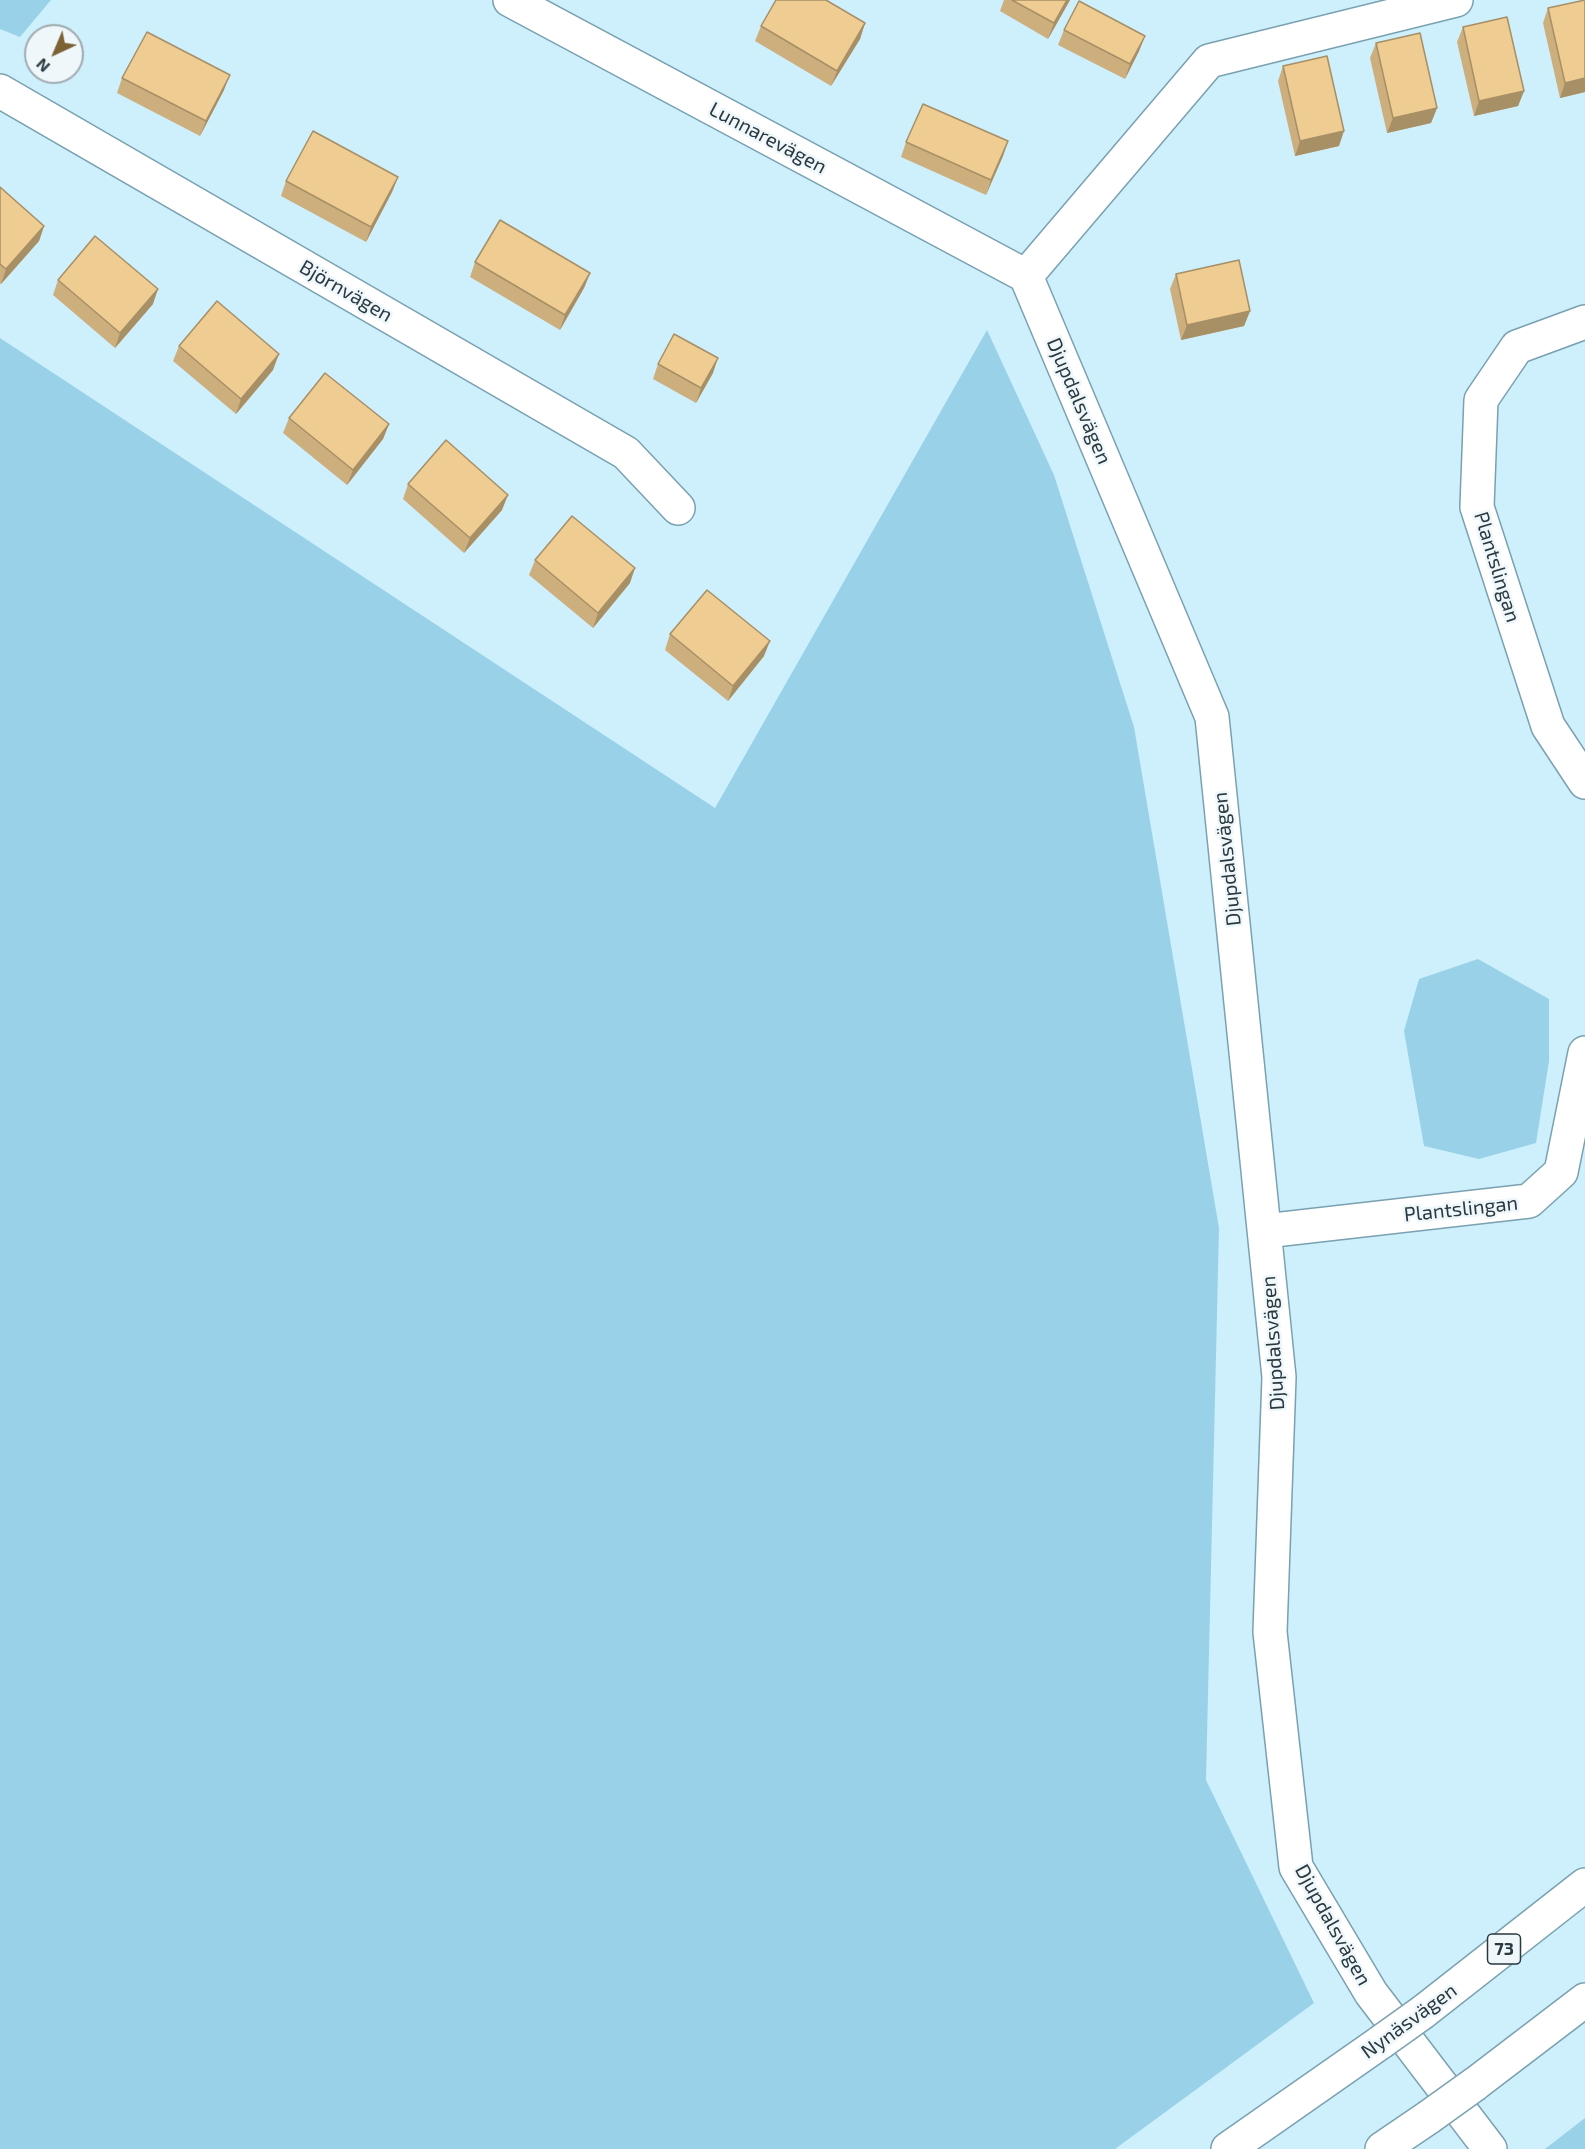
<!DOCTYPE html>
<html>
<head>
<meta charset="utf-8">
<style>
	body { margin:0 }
	#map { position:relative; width:1585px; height:2149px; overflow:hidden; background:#ceeffc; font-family:"Exo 2",sans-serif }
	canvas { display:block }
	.north { position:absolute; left:24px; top:24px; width:60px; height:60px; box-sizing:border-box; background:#eff7fb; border:2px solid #a0abb0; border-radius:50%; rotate:224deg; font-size:16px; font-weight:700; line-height:24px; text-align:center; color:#29393f }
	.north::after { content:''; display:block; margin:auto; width:21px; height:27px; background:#7c6234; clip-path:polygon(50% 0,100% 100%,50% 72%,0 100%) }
</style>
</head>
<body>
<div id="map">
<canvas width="1585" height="2149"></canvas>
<div class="north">N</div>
</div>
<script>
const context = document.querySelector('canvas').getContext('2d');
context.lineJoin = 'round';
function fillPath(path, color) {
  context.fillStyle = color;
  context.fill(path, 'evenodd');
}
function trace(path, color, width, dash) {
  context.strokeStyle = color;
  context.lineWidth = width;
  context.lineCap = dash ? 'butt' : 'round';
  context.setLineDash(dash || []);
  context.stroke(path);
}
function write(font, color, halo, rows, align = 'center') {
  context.font = font + ' "Exo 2",sans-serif';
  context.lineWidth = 5;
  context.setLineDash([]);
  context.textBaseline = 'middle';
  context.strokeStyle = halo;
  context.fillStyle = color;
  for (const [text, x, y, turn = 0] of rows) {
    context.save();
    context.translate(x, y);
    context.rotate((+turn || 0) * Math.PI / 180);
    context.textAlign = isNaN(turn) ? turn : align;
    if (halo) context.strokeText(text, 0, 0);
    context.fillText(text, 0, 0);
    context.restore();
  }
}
const green = new Path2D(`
	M0 0H51L20 37 0 29Z
	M987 330 1054 475 1134 727 1219 1228 1206 1780 1314 2003 1115 2149H0V338L715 808Z
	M1478 959 1549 999V1061L1536 1143 1479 1159 1424 1146 1404 1031 1419 979Z
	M1585 2118V2149H1545Z`);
const minor = new Path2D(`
	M510 0 1026 276
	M0 91 626 453 678 508
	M1026 276 1212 717 1279 1377 1270 1632 1296 1867 1371 1993 1490 2149
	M1026 276 1209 61 1456 0
	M1585 322 1517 347 1481 400 1477 507 1548 726 1585 782
	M1265 1231 1529 1201 1561 1172 1585 1053`);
const highway = new Path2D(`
	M1423 2012 1585 1885
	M1475 2084 1585 2000
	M1228 2149 1381 2042
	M1382 2149 1429 2117`);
const highwayBridge = new Path2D(`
	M1381 2042 1423 2012
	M1429 2117 1475 2084`);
const wall = new Path2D(`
	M1004 0H1070L1048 39 1000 11Z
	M1585 0V92L1560 98 1543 23 1548 8Z
	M865 23 860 39 831 86 755 41 761 26Z
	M1463 27 1524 91 1518 106 1474 116 1457 42Z
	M1064 30 1145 36 1139 51 1125 79 1058 45Z
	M1376 43 1437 108 1431 123 1387 133 1370 58Z
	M1283 66 1339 146 1295 156 1278 81Z
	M122 78 224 90 200 136 117 93Z
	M1008 141 1003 156 986 195 901 157 906 142Z
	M398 177 392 192 366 242 281 196 286 181Z
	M0 187 44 226 39 241 1 284H0Z
	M475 262 590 273 584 288 560 330 470 277Z
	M1176 274 1250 311 1244 326 1181 340 1170 289Z
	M58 280 153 304 115 348 53 295Z
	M179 346 273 370 236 414 173 361Z
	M658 364 713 373 696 403 653 379Z
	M289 418 389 424 383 439 347 485 283 433Z
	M408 484 502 510 464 553 403 499Z
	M535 560 630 583 593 628 529 575Z
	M670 634 764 656 728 701 665 650Z`);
const shadedWall = new Path2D(`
	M1067 0H1070L1048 39 1054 23Z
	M865 23 860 39 831 86 837 71Z
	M1145 36 1139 51 1125 79 1130 64Z
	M230 75 224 90 200 136 206 121Z
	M1585 78V92L1560 98 1565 83Z
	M1524 91 1518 106 1474 116 1479 101Z
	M1437 108 1431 123 1387 133 1393 118Z
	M1344 131 1339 146 1295 156 1300 141Z
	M1008 141 1003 156 986 195 991 180Z
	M398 177 392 192 366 242 371 227Z
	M44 226 39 241 1 284 6 269Z
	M590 273 584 288 560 330 565 315Z
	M158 289 153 304 115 348 120 333Z
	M1250 311 1244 326 1181 340 1187 325Z
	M279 354 273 370 236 414 241 399Z
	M718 358 713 373 696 403 701 388Z
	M389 424 383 439 347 485 353 470Z
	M508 495 502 510 464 553 470 538Z
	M635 568 630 583 593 628 598 613Z
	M770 641 764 656 728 701 733 686Z`);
const building = new Path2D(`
	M776 0H826L865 23 837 71 761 26Z
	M1012 0H1067L1054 23Z
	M1585 0V78L1565 83 1548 8Z
	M1079 1 1145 36 1130 64 1064 30Z
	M1507 17 1524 91 1479 101 1463 27Z
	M147 32 230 75 206 121 122 78Z
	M1420 33 1437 108 1393 118 1376 43Z
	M1327 56 1344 131 1300 141 1283 66Z
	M923 104 1008 141 991 180 906 142Z
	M313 131 398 177 371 227 286 181Z
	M0 187 44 226 6 269 0 264Z
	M500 220 590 273 565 315 475 262Z
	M95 236 158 289 120 333 58 280Z
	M1239 260 1250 311 1187 325 1176 274Z
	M217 301 279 354 241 399 179 346Z
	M674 334 718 358 701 388 658 364Z
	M325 373 389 424 353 470 289 418Z
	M446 440 508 495 470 538 408 484Z
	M572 516 635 568 598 613 535 560Z
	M707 590 770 641 733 686 670 634Z`);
const shields = [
	[1504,1949,33]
];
const shieldNames = [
	["73",1504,1949]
];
const streetNames = [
	["Lunnarevägen",768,138,28],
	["Björnvägen",346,291,30],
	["Djupdalsvägen",1079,401,67],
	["Plantslingan",1497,567,73],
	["Djupdalsvägen",1227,859,-96],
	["Plantslingan",1461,1209,-6],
	["Djupdalsvägen",1273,1343,-94],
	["Djupdalsvägen",1333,1925,61],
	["Nynäsvägen",1409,2021,-36]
];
fillPath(green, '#99d2e8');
trace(minor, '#7aa1b0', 36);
trace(highway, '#7aa1b0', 36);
trace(minor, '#fff', 33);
trace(highway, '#fff', 33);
trace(highwayBridge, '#7aa1b0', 36, []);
trace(highwayBridge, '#fff', 33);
fillPath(wall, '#cdaf7e');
fillPath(shadedWall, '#a78f66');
fillPath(building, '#eecc92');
trace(building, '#a78f66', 1.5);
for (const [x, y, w] of shields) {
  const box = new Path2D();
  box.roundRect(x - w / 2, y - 15, w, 30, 4.5);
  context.fillStyle = '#eff7fb';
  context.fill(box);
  trace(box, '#29393f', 1.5);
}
write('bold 18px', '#29393f', null, shieldNames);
write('20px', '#29393f', '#eff7fb', streetNames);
</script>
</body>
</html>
